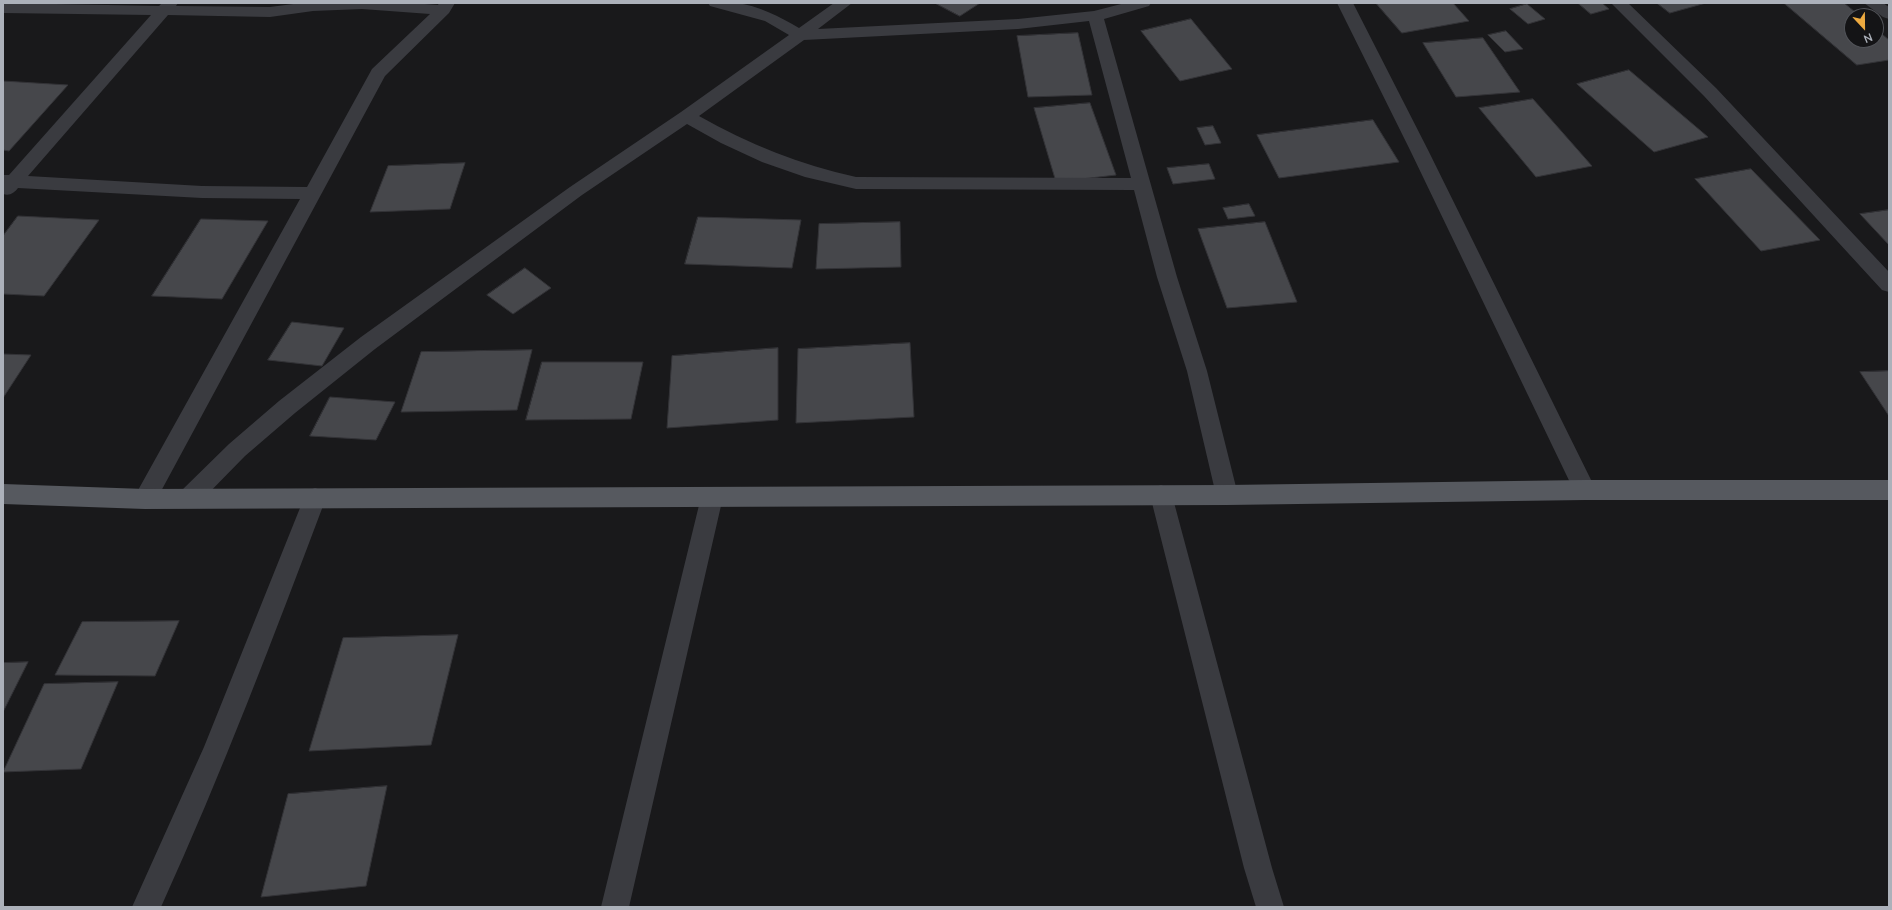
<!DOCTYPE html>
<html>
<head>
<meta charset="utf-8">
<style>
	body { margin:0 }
	#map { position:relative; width:1892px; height:910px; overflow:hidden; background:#19191b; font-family:Mulish,sans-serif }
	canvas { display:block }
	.frame { position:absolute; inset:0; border:4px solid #acb1ba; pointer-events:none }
	.north { position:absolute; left:1844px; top:8px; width:40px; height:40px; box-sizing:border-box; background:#141416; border:1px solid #515358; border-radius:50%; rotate:158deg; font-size:11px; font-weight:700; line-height:16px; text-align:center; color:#acb1ba }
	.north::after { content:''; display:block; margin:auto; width:14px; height:18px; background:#edaa40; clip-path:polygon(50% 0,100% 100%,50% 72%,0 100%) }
</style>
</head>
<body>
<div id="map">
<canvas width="1892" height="910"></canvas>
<div class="frame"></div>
<div class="north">N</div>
</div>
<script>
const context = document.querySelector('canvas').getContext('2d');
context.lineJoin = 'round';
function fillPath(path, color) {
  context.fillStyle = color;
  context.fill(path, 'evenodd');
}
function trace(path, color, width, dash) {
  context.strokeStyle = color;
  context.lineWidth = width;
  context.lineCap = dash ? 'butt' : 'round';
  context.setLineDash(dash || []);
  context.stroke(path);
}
const building = new Path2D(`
	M935 3H980L960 16Z
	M1376 3H1453L1469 21 1402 33Z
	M1578 3H1602L1609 9 1591 14Z
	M1657 3H1706L1670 13Z
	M1784 3H1844L1860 16H1852V40H1876V29L1889 40V60L1857 65Z
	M1527 4 1545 19 1528 24 1510 9Z
	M1191 19 1232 69 1180 81 1141 31Z
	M1506 31 1523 49 1505 52 1488 35Z
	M1078 33 1092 95 1028 97 1017 36Z
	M1483 38 1520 92 1456 97 1423 43Z
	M1629 70 1708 137 1654 152 1577 84Z
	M3 81 68 85 9 151 3 150Z
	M1533 99 1592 166 1536 177 1479 108Z
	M1090 103 1116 175 1056 182 1034 108Z
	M1373 120 1399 162 1279 178 1257 135Z
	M1213 126 1221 143 1205 145 1197 128Z
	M465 163 450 209 370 212 388 166Z
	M1209 164 1215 179 1173 184 1167 168Z
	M1751 169 1820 240 1761 251 1695 179Z
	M1249 204 1255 216 1228 219 1223 208Z
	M1889 210V245L1860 214Z
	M18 216 99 220 44 296 3 294V236Z
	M698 217 801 220 792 268 685 264Z
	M201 219 268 221 222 299 152 296Z
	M900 222 901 267 816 269 819 224Z
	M1265 222 1297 302 1227 308 1198 229Z
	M525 268 551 288 513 314 487 295Z
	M292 322 344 328 322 366 268 360Z
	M910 343 914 417 796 423 798 349Z
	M778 348V420L667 428 672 356Z
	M532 350 517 410 401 412 421 352Z
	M3 354 31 355 3 398Z
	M542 362H643L631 419 526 420Z
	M1889 371V416L1860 372Z
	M330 397 395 402 376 440 310 436Z
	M179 621 155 676 55 675 82 622Z
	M458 635 431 745 309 751 343 638Z
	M28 662 3 712V663Z
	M118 682 81 769 3 772 44 684Z
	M387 786 366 886 261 897 288 794Z`);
const street = new Path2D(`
	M3 3 159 6 162 3H178L176 6 270 7 301 3H412L438 5 439 3H455L449 13 385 76 153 506 145 509 137 506 134 499 137 492 300 199 202 198 18 188C14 193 10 196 3 194V175H9L151 15 3 13ZM362 9 430 14 372 69 307 187 202 186 28 176 168 15 270 17 313 11Z
	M708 3C717 3 727 2 736 3 758 5 780 17 799 28L834 3H852L818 29 1018 19 1094 11 1125 3H1151L1149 6 1104 19 1177 277 1207 371 1238 495 1235 502 1227 505 1219 502 1216 495 1187 371 1157 277 1134 190 856 189 805 177 762 162 721 143 687 124 582 195 375 349 295 413 245 456 197 505 189 508 181 505 178 498 181 491 229 444 279 401 361 337 570 187 681 112 789 35 765 21 710 6ZM1089 21 1131 178 856 177C800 165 749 144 699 116L804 40 1018 29Z
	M1337 3H1353L1428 150 1596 490 1593 497 1585 500 1577 497 1410 150Z
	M1611 3H1628L1716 88 1889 272V292L1882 290 1704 96Z
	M1864 3H1883L1889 7V19L1883 17Z
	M1161 485 1169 488 1172 495 1272 868 1284 907H1256L1244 868 1150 495 1153 488Z
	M712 487 720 490 723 497 629 907H601L701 497 704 490Z
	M315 488 323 491 326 498C274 636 222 773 161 907H132L204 747 304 498 307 491Z`);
const primary = new Path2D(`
	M1585 480H1889V500H1585L1227 505 145 509 3 504V484L145 489 1227 485Z`);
fillPath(building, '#46474b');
trace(building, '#333337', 1);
fillPath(street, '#3a3b40');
fillPath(primary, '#56595f');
</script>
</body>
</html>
